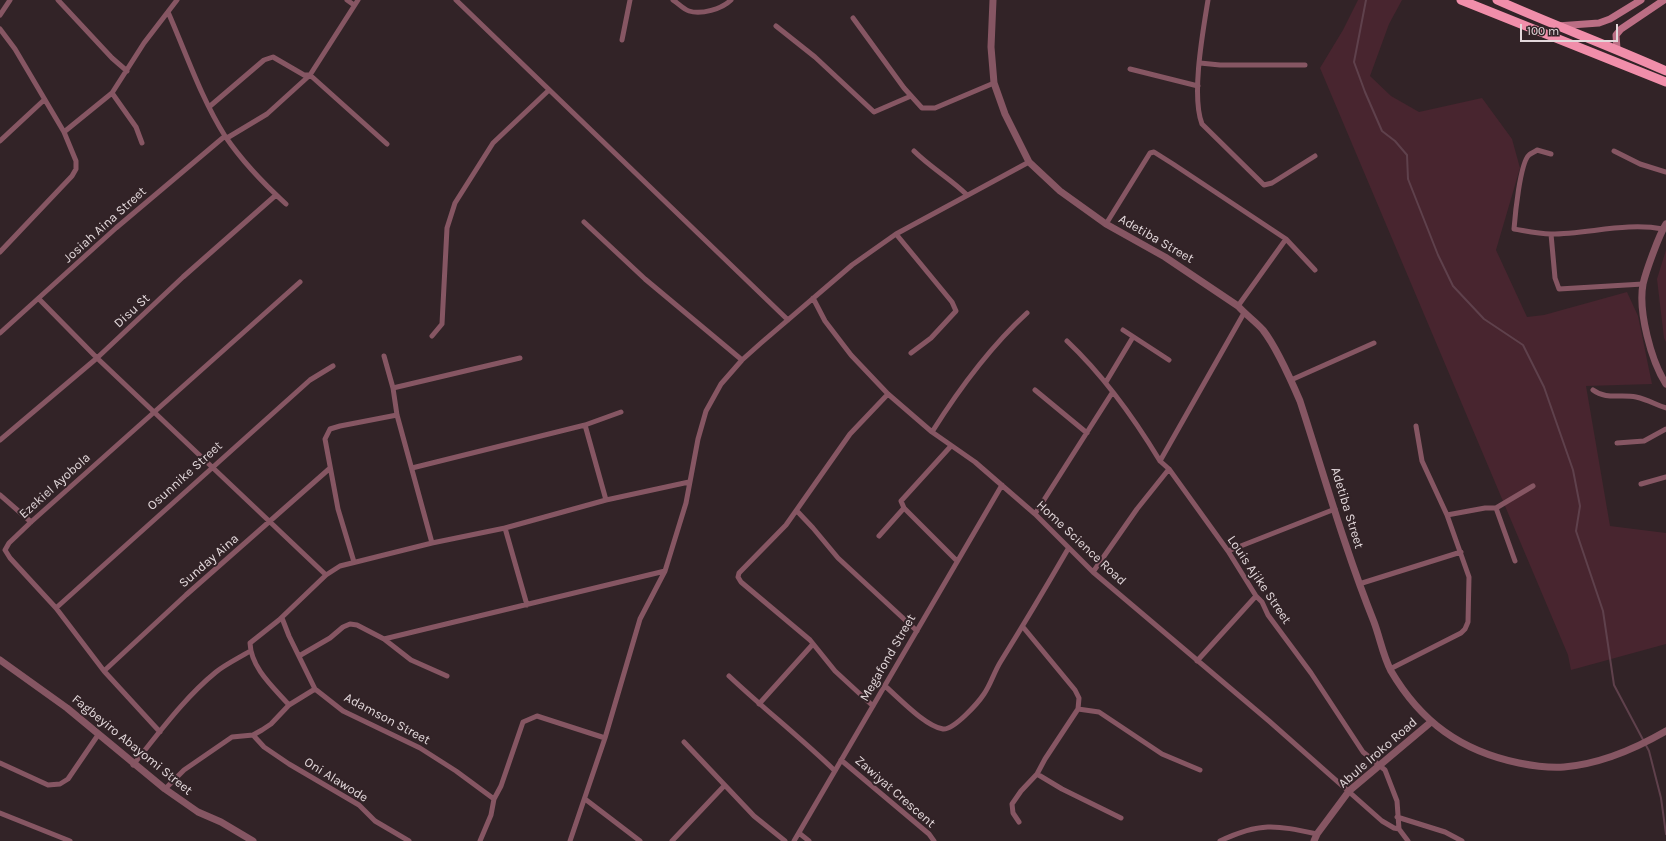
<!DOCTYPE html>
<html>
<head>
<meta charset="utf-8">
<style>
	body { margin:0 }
	#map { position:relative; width:1666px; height:841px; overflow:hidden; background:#322327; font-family:Karla,sans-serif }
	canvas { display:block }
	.scale { position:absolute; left:1520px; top:24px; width:98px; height:18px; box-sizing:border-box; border:2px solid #e3d8db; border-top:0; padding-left:5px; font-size:12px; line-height:14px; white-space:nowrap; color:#e3d8db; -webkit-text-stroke:3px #322327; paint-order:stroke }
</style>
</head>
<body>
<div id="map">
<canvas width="1666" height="841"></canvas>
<div class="scale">100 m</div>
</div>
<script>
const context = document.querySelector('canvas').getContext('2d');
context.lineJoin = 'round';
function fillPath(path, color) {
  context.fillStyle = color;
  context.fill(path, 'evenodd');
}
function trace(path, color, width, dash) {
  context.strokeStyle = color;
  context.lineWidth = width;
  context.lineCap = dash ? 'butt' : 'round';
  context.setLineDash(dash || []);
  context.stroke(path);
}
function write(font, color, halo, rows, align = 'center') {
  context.font = font + ' Karla,sans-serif';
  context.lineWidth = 4;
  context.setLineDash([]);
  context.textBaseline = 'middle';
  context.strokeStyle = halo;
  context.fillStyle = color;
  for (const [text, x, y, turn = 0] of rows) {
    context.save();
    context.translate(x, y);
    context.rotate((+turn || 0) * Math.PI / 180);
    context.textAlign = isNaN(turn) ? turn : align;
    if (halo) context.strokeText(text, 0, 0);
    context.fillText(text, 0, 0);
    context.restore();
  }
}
const green = new Path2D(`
	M1358 0H1402L1389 24 1370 76 1391 96 1419 112 1482 98 1512 139 1520 168 1496 250 1527 317 1544 315 1627 292 1638 316 1652 384 1586 386 1610 526 1666 533V644L1571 670 1568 655 1320 68 1343 30Z
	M1666 250V342L1664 338 1657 279Z`);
const stream = new Path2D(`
	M1366 0 1354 62 1365 92 1382 131 1395 141 1407 155 1408 179 1438 255 1453 286 1484 319 1523 345 1544 387 1573 470 1580 506 1576 531 1603 611 1614 685 1649 751 1661 798 1666 834`);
const minor = new Path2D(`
	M58 0 112 58 127 71
	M347 0 354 5
	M456 0 788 320
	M673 0C678 3 683 9 689 11 701 15 722 9 731 0
	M1208 0C1203 31 1191 96 1202 124L1264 185 1272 183 1315 156
	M168 12C186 53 201 98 225 136 242 161 264 184 286 204
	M0 15 10 0
	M853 18 904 88 922 108H935L994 83
	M776 26 815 57 874 112 911 96
	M0 29 15 49 64 132 76 161V169L72 176 0 252
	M622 40 630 0
	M1200 63 1220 65H1305
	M1130 69 1198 86
	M112 93 136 127 142 143
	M209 107 264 60 273 57 304 75H310L387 144
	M64 132 112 93 144 43 177 0
	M227 138 267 114 310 75 358 0
	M0 141 44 100
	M914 151C931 168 951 179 967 195
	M1614 151 1640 164 1666 172
	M1551 154 1537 150C1535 152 1531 153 1529 155 1520 163 1515 216 1514 229 1526 231 1538 234 1551 234 1588 234 1626 222 1663 229
	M584 222 645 279 742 360
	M1106 224 1150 153 1154 152 1173 164 1286 239 1315 270
	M896 234 952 302 956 311 931 338 911 353
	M1551 234 1555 278 1559 289 1643 284
	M813 298 825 321 851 355 888 394 932 432 975 462 1035 514 1093 572 1269 721 1382 821 1394 828 1399 829
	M39 299 97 358 326 575
	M1238 306 1286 239
	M1123 330 1169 360
	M0 333 116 228 225 136
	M432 336 442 324 447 228 455 203 493 143 549 90
	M1067 341C1104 376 1134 418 1160 461L1169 469 1228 551 1256 596 1262 602 1268 615 1311 673 1363 752 1385 770 1397 801 1399 829 1408 841
	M384 356 393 388 397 415 432 543
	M1291 380 1374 343
	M1106 382 1133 337
	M393 388 520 358
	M1035 390 1087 433
	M1593 390C1606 400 1620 394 1636 397 1649 400 1654 404 1666 408
	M585 425 606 500
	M932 432C959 389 989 348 1027 313
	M0 440 97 358 183 277 276 195
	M1617 443 1644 441 1666 429
	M951 446 901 501 904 508 957 561
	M1160 461 1244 313
	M412 468 585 425 621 412
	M1641 484 1666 477
	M0 495 31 522
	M1496 508 1515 561
	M797 511 813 528 838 558 917 631
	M1035 514 1112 393
	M1447 515 1485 508H1496L1533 486
	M505 528 527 605
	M879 536 904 508
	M1228 551 1335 509
	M354 562 338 509 325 439 330 429 340 426 397 415
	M1093 572 1137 509 1169 469
	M1359 584 1461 552
	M56 608 310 380 333 366
	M282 618 289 636 315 689 343 711 420 748 456 771 494 799
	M384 639 665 571
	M299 656 330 638 343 627 350 624 357 625 384 639 411 660 447 676
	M1197 661 1256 596
	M1390 669 1461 633 1465 629 1468 622 1469 577 1447 515 1422 461 1416 426
	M104 671 186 595 329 469
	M729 676C764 709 801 738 835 771
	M885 686C899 698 925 726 943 729 954 730 978 703 984 694 991 684 994 672 1001 661 1024 624 1046 587 1068 549
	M759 704 813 644
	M289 705C273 687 251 668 250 643L279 620 326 575 340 566 432 543 505 528 606 500 689 482
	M873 706 835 671 810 640 741 582 738 577 739 573 786 525 850 434 888 394
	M1078 709 1099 712 1162 754 1200 770
	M160 732 104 671 56 608 10 558 5 550 9 543 31 522 300 282
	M253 735 264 747 289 764 359 805 375 821 409 841
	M684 742 754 816 785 841
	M841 760 929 834 934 841
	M0 763 48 785 60 784 68 779 98 735
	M133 765C159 733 184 698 216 672 226 664 239 658 250 651
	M1037 774 1062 789 1121 818
	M165 789 184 770 232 737 253 735 262 730 271 724 289 705 315 689
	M585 799 640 841
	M0 813 70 841
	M1397 817 1445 832 1462 841
	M1019 822 1013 813 1012 804 1021 791 1037 774 1045 759 1078 709 1079 698 1075 690 1023 627
	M799 833 809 841
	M480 841 491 815 494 799 501 786 523 722 537 716 605 738
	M570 841 605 738 640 619 665 571 686 503 698 439 706 411 721 384 742 360 761 343 852 265 896 234 1029 162
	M672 841 724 786
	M794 841 1002 485
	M1220 841C1260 822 1275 825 1317 834`);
const tertiary = new Path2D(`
	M993 0 991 47 994 83 1005 114 1029 162 1060 191 1106 224 1165 257 1238 306C1246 315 1255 321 1263 330 1277 348 1291 380 1300 401 1324 475 1345 550 1374 622 1380 638 1383 656 1391 671 1421 722 1461 751 1519 763 1534 766 1549 768 1564 767 1599 764 1635 749 1666 731
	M1666 224C1659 235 1646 271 1643 284 1638 311 1651 361 1666 384
	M0 660 67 708 165 789 198 812 221 822 253 841
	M1314 841 1317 834 1349 791 1431 722`);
const secondary = new Path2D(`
	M1557 26 1599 23 1610 19 1641 0
	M1617 49 1616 35 1621 29 1664 0`);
const trunk = new Path2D(`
	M1461 0 1666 82
	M1497 0C1553 25 1610 46 1666 71`);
const streetNames = [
	["Josiah Aina Street",105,225,-42],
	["Adetiba Street",1156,239,30],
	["Disu St",132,311,-43],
	["Osunnike Street",185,476,-42],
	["Ezekiel Ayobola",55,486,-42],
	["Adetiba Street",1347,508,73],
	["Home Science Road",1081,543,43],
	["Sunday Aina",209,561,-41],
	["Louis Ajike Street",1259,580,56],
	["Megafond Street",888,658,-60],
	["Adamson Street",387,719,28],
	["Fagbeyiro Abayomi Street",132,745,39],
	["Abule Iroko Road",1378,753,-41],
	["Oni Alawode",336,780,32],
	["Zawiyat Crescent",895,792,41]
];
fillPath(green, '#48252f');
trace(stream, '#5f414c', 2);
trace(minor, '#865663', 5);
trace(tertiary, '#865663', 7);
trace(secondary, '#bb6e84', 7);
trace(trunk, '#f08eaa', 9);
write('13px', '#e3d8db', '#322327', streetNames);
</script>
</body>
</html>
